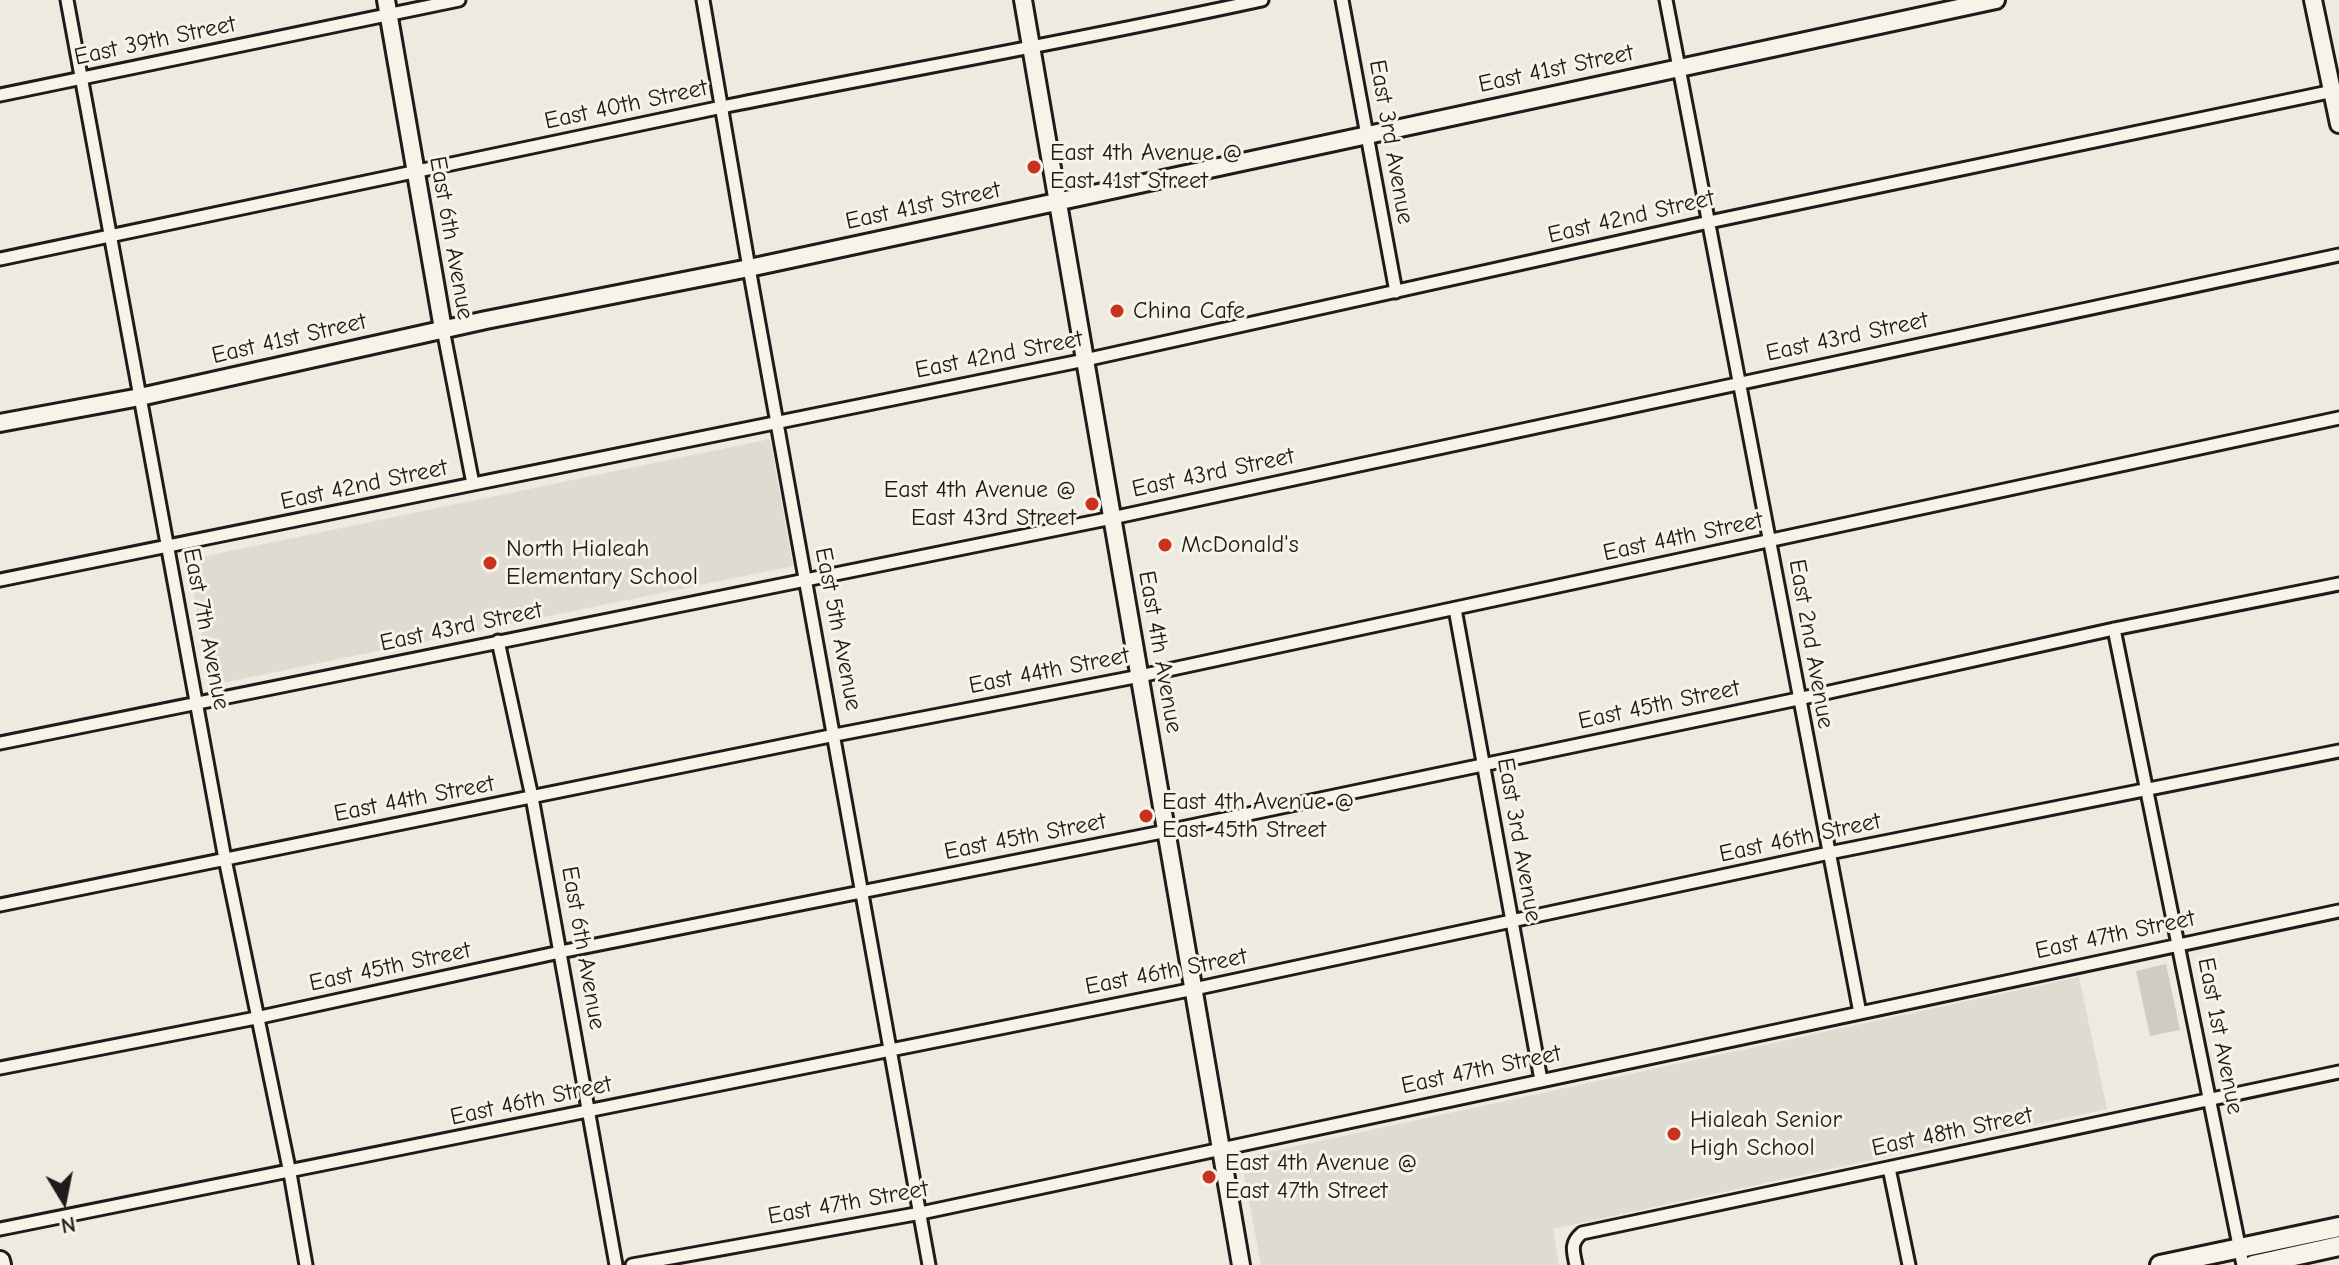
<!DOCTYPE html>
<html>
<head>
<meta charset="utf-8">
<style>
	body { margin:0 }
	#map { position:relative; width:2339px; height:1265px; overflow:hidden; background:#eeeae0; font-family:"Comic Neue",sans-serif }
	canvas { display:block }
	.north { position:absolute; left:24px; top:1161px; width:80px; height:80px; -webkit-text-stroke:6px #f7f3e8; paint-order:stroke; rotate:170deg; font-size:22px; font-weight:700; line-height:32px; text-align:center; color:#1c1c1c }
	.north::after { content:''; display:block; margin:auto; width:28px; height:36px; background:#1c1c1c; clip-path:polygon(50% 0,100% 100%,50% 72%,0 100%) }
</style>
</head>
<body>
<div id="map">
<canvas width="2339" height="1265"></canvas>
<div class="north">N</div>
</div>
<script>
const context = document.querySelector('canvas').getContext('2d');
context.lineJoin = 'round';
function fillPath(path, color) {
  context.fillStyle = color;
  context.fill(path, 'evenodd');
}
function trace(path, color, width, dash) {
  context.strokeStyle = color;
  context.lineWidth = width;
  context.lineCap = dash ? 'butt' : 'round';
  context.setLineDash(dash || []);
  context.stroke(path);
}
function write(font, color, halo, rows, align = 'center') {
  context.font = font + ' "Comic Neue",sans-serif';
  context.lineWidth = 6;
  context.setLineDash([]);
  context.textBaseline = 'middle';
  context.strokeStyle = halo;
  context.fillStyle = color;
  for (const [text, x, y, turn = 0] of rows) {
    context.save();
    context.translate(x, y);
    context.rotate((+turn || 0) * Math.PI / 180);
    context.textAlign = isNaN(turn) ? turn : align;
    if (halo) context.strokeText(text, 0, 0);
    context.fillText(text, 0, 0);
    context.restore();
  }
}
const built = new Path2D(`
	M770 439 793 566 212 685 187 560Z
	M2079 977 2107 1109 1553 1229 1559 1265H1261L1241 1158Z`);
const green = new Path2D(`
	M2166 964 2180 1030 2150 1036 2136 971Z`);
const street = new Path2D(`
	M67 0 225 859 290 1173 306 1265
	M703 0 749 268 929 1265
	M1342 0 1396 292
	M1666 0 1860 1013
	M0 95 459 0
	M0 259C241 210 481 156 722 107 902 71 1083 39 1262 0
	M443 329 473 484
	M0 580 1085 360 1709 222 2338 90
	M1455 609 1541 1080
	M2114 629 2243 1265
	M498 641 532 797 616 1265
	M0 743 1112 518 2339 255
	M0 905 835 735 1140 676 2339 418
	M0 1068 256 1018 560 952 1167 831 1798 699 2114 629 2339 584
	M1889 1168 1909 1265
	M0 1229 1194 989 1829 853 2339 751
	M632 1265 921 1213 2339 911
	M1576 1265C1573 1251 1570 1243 1582 1233L2339 1072`);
const secondary = new Path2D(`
	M386 0 443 329
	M1023 0 1241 1265
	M2313 0 2339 124
	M0 423 140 397 486 320 749 268 1996 0`);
const primary = new Path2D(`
	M0 1261 1 1265
	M2160 1265 2339 1227
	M2253 1265 2339 1246`);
const markers = [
	[1034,167,8,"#c8321e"],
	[1117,311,8,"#c8321e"],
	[1092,504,8,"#c8321e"],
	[1165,545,8,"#c8321e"],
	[490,563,8,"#c8321e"],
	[1146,816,8,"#c8321e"],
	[1674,1134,8,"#c8321e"],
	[1209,1177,8,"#c8321e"]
];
const streetNames = [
	["East 39th Street",155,41,-12],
	["East 41st Street",1556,69,-12],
	["East 40th Street",626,105,-12],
	["East 3rd Avenue",1391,142,80],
	["East 41st Street",923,206,-12],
	["East 42nd Street",1631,217,-13],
	["East 6th Avenue",451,238,80],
	["East 43rd Street",1847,337,-12],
	["East 41st Street",289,339,-13],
	["East 42nd Street",999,355,-11],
	["East 43rd Street",1213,473,-12],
	["East 42nd Street",364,485,-12],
	["East 44th Street",1683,537,-12],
	["East 43rd Street",461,627,-12],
	["East 7th Avenue",206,629,79],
	["East 5th Avenue",838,629,79],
	["East 2nd Avenue",1811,644,80],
	["East 4th Avenue",1160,652,80],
	["East 44th Street",1049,671,-11],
	["East 45th Street",1659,705,-12],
	["East 44th Street",414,799,-11],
	["East 45th Street",1025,837,-11],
	["East 46th Street",1800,838,-12],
	["East 3rd Avenue",1519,840,80],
	["East 47th Street",2115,935,-12],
	["East 6th Avenue",583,948,80],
	["East 45th Street",390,967,-12],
	["East 46th Street",1166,972,-11],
	["East 1st Avenue",2220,1036,79],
	["East 47th Street",1481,1070,-12],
	["East 46th Street",531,1101,-12],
	["East 48th Street",1952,1132,-12],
	["East 47th Street",848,1203,-10]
];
const poiNames = [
	["East 4th Avenue @",1050,153],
	["East 41st Street",1050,181],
	["China Cafe",1133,311],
	["East 4th Avenue @",1076,490,"right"],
	["East 43rd Street",1076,518,"right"],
	["McDonald's",1181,545],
	["North Hialeah",506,549],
	["Elementary School",506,577],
	["East 4th Avenue @",1162,802],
	["East 45th Street",1162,830],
	["Hialeah Senior",1690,1120],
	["High School",1690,1148],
	["East 4th Avenue @",1225,1163],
	["East 47th Street",1225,1191]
];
fillPath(built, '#dedbd1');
fillPath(green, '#cfccc3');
trace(street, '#1c1c1c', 17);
trace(secondary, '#1c1c1c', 22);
trace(primary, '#1c1c1c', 24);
trace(street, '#f7f3e8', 11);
trace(secondary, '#f7f3e8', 16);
trace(primary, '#f7f3e8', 18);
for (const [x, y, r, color] of markers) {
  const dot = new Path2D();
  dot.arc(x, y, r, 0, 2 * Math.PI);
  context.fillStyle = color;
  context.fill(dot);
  trace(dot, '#f7f3e8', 3);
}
write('24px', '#1c1c1c', '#f7f3e8', streetNames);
write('24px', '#1c1c1c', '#f7f3e8', poiNames, 'left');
</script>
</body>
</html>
